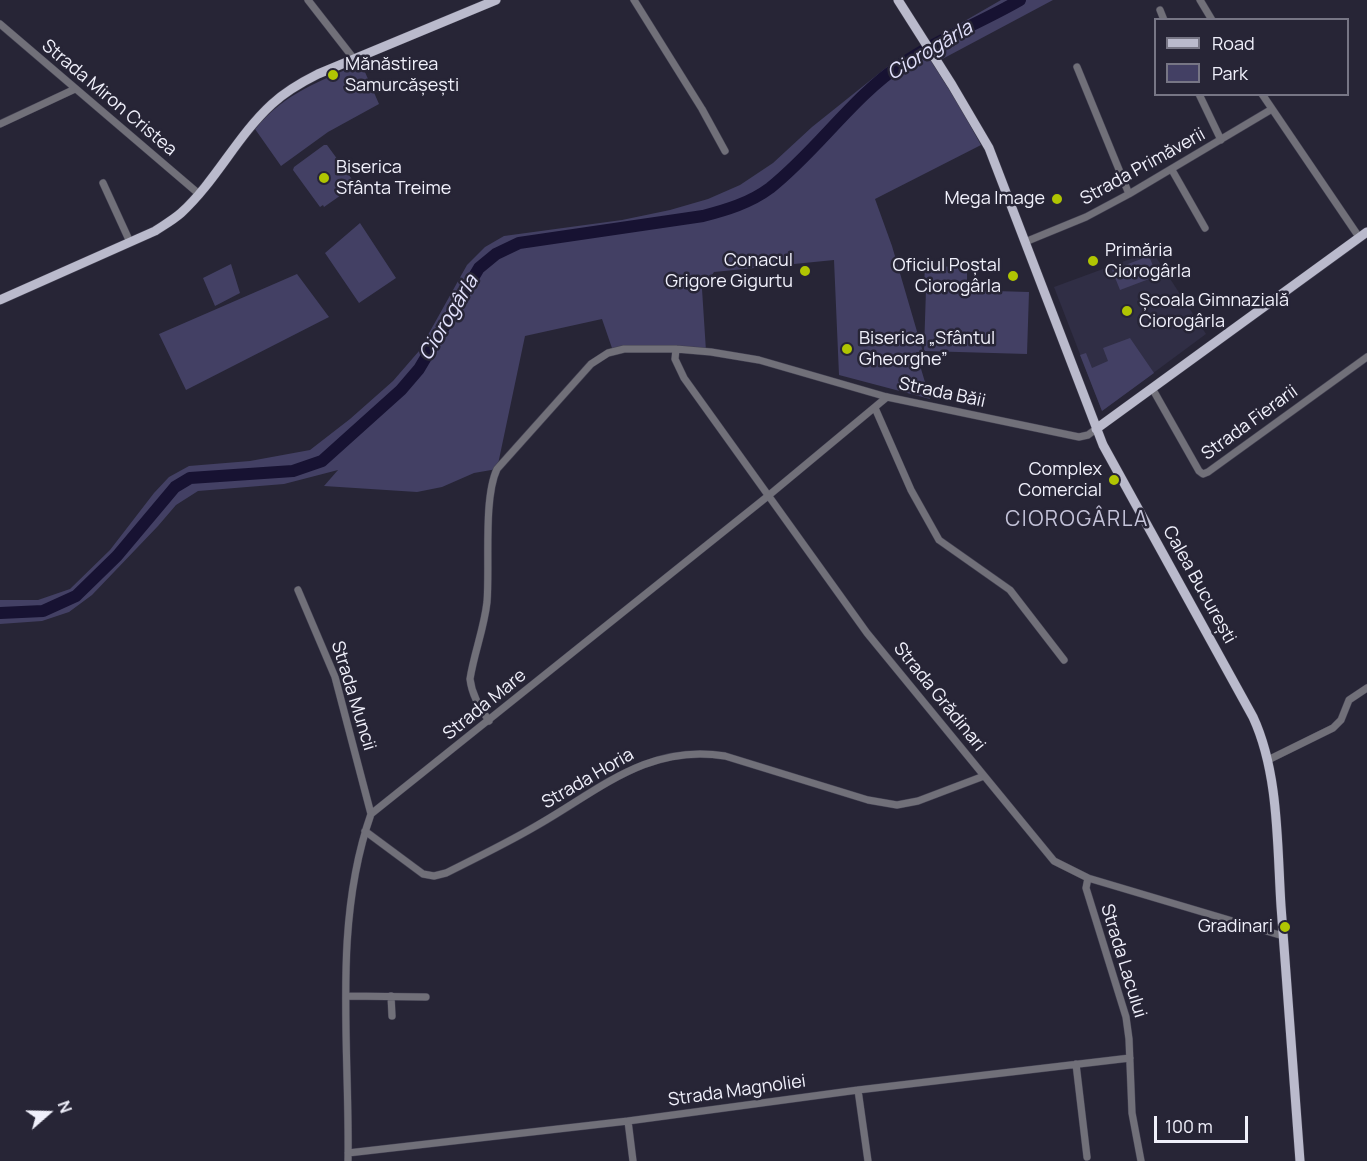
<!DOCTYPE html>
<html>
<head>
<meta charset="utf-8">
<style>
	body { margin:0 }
	#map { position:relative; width:1367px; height:1161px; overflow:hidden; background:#272536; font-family:Manrope,sans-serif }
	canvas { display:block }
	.legend { position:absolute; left:1154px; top:18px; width:195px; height:78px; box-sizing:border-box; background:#272536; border:2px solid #777685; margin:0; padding:8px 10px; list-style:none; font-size:18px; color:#f0f0fb }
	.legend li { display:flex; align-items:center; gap:12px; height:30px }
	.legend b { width:30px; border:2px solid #777685 }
	.north { position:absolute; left:18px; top:1083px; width:60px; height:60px; -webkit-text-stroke:4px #272536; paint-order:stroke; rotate:70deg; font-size:16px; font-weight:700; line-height:24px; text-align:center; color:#f0f0fb }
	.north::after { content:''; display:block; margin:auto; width:21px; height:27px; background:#f0f0fb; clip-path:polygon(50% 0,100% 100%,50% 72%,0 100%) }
	.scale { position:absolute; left:1154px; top:1116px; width:94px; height:27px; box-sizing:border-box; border:3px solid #f0f0fb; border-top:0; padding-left:8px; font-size:18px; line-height:21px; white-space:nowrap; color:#f0f0fb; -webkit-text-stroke:4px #272536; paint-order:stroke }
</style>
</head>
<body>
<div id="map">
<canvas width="1367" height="1161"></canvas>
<ul class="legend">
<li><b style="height:8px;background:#babacc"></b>Road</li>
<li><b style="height:16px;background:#434064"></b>Park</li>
</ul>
<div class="north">N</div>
<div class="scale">100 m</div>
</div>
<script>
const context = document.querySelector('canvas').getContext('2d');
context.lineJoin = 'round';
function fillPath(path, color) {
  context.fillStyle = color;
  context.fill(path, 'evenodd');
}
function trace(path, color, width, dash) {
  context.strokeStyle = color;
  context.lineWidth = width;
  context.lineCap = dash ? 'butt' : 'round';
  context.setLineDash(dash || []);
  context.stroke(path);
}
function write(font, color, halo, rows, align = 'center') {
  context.font = font + ' Manrope,sans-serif';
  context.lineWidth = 5;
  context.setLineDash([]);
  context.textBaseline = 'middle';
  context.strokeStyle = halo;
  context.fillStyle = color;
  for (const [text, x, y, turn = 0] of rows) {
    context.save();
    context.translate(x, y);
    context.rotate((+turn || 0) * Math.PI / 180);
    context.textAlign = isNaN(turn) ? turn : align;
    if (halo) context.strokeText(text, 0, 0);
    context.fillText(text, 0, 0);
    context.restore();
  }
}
const built = new Path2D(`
	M1152 251 1206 334 1102 411 1054 287Z`);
const green = new Path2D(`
	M1001 0H1053L933 64 959 105 981 145 875 199 892 246 923 352H916L930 399 839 375 834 260 714 272 702 289 706 351H613L602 319 525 336 497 469 474 473 442 487 417 492 324 486 338 470 284 484 198 491 176 505 158 526 92 595 69 612 42 621 0 624V600H38L70 589 110 550 154 493 169 477 189 466 250 461 310 450 350 419 393 381 419 351 467 265 485 247 504 236 622 220 670 210 708 199 740 185 773 163 812 127 892 63Z
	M361 63 379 104 328 132 281 166 255 129C286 92 319 82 361 63Z
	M324 145H327L354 182 352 184 354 186 324 207 323 205 320 207 293 170 294 167Z
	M360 223 396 278 359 303 325 253Z
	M1149 256 1157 276 1120 290 1112 270Z
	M231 264 240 293 215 306 203 278Z
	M925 266 967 267V289L924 287Z
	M297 274 329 317 186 390 159 334Z
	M926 289 1029 292 1027 354 924 351Z
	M1130 338 1154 373 1102 411 1080 355 1086 353 1092 368 1108 361 1103 348Z`);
const river = new Path2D(`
	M0 613 43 611 76 596 117 556 175 487 190 478 293 471 322 461 401 390 419 369 479 268 496 254 519 243 703 216C726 210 750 203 770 188 818 150 852 97 903 63 940 38 982 22 1020 0`);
const minor = new Path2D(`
	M308 0 354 59
	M634 0 702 109 725 151
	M1200 0 1212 20
	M1160 10 1164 20
	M0 24 199 194
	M1077 67 1129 194
	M1199 94 1221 140
	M1262 94 1359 237
	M0 124 75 89
	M1172 170 1205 228
	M103 183 130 242
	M1025 242 1086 217 1129 194 1272 109
	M676 349 675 359 684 378 867 633 1054 861 1088 878 1283 936
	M1152 388 1199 471 1203 474 1208 472 1367 357
	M875 408 911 490 939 540 1010 590 1064 660
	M298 590 335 677 371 814
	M489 721C480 707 472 696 470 679 474 653 484 629 487 602 490 566 483 499 497 469L591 364 608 353 624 349H676L711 352 759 360 887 397 1079 437 1088 435 1096 429
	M1268 760 1333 728 1341 720 1349 700 1367 688
	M365 831 423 874 434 876 446 873C476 858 507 843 536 826 598 791 648 743 725 756L868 800 897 805 918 801 984 776
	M1088 878 1086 888 1126 1017 1129 1039 1132 1113 1141 1161
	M346 996 426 997
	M391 996 392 1016
	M1076 1064 1087 1157
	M858 1090 868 1161
	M628 1121 633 1161
	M348 1153 628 1121 858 1090 1130 1058
	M348 1161C350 1046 332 925 371 814L768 496 887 397`);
const major = new Path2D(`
	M898 0 952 85 989 148 1103 445 1253 717C1279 773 1277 844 1281 906 1287 991 1293 1076 1300 1161
	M0 300 155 231C164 225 173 220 181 213 216 181 237 136 272 104 286 91 302 82 318 74L496 0
	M1096 429 1367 232`);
const markers = [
	[333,75,6,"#b0c502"],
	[324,178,6,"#b0c502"],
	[1057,199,6,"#b0c502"],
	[1093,261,6,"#b0c502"],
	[805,271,6,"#b0c502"],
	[1013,276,6,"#b0c502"],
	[1127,311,6,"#b0c502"],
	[847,349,6,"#b0c502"],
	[1114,480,6,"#b0c502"],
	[1285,927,6,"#b0c502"]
];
const poiNames = [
	["Mănăstirea",345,65],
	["Samurcășești",345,86],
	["Biserica",336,168],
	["Sfânta Treime",336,189],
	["Mega Image",1045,199,"right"],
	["Primăria",1105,251],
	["Ciorogârla",1105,272],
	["Conacul",793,261,"right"],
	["Grigore Gigurtu",793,282,"right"],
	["Oficiul Poștal",1001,266,"right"],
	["Ciorogârla",1001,287,"right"],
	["Școala Gimnazială",1139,301],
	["Ciorogârla",1139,322],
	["Biserica „Sfântul",859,339],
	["Gheorghe”",859,360],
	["Complex",1102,470,"right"],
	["Comercial",1102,491,"right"],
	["Gradinari",1273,927,"right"]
];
const streetNames = [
	["Strada Miron Cristea",109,98,40],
	["Strada Primăverii",1143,167,-29],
	["Strada Băii",942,393,12],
	["Strada Fierarii",1250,423,-36],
	["Calea București",1199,585,61],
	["Strada Muncii",353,696,73],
	["Strada Grădinari",939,697,51],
	["Strada Mare",485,705,-39],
	["Strada Horia",588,779,-30],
	["Strada Lacului",1123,961,73],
	["Strada Magnoliei",737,1091,-8]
];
const waterNames = [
	["Ciorogârla",930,51,-31],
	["Ciorogârla",449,318,-59]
];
const quarterNames = [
	["CIOROGÂRLA",1077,520]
];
fillPath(built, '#302e45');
fillPath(green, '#434064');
trace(river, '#171232', 12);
trace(minor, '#434152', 8);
trace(major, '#434152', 10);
trace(minor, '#717079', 7);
trace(major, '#babacc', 9);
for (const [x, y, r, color] of markers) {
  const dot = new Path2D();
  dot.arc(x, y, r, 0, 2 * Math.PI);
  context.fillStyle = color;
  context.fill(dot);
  trace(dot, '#272536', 2);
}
write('18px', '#f0f0fb', '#272536', poiNames, 'left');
write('18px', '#f0f0fb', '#272536', streetNames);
write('italic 20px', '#e2e1fc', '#272536', waterNames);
context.letterSpacing = '1.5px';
write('21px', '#c4c3d9', '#272536', quarterNames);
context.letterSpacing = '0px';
</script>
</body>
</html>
